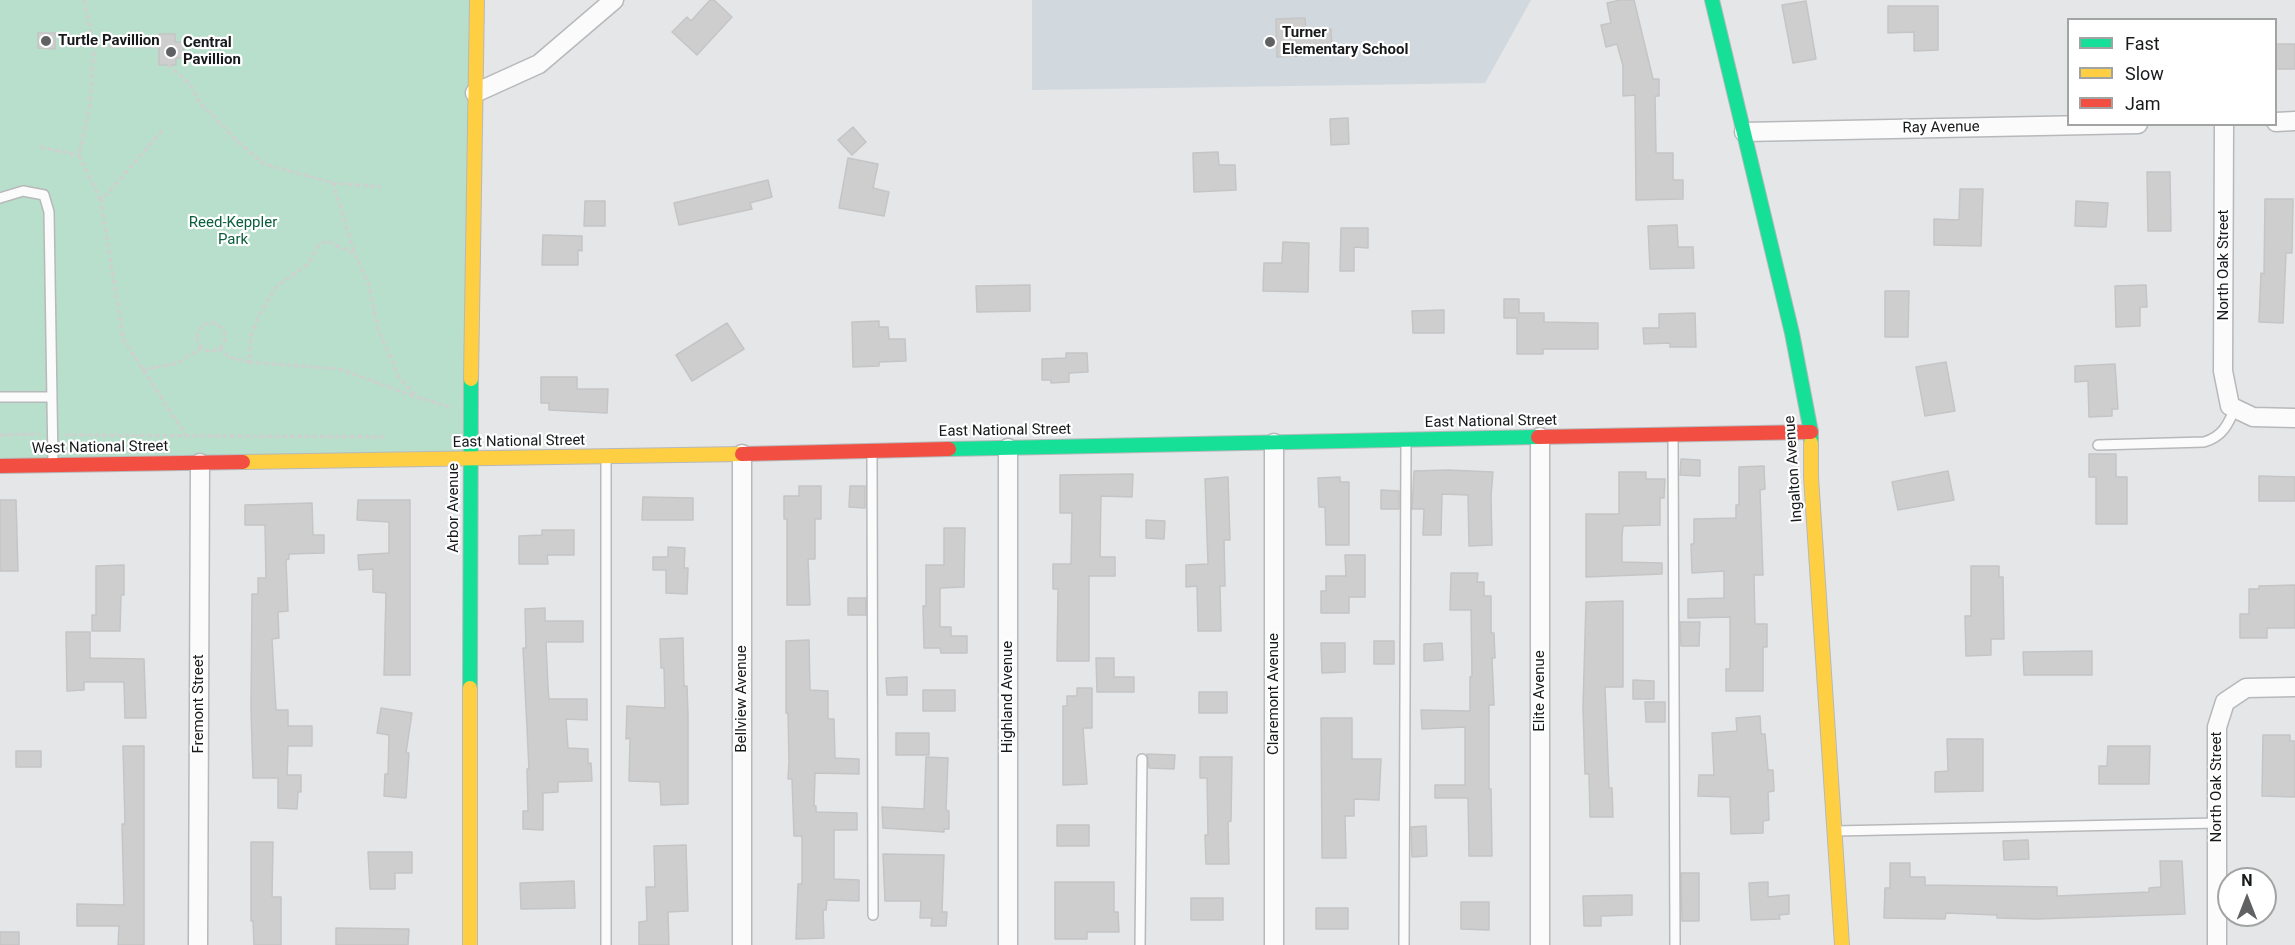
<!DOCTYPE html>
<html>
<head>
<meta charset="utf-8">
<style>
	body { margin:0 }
	#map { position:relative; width:2295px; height:945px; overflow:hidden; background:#e4e6e8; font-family:Roboto,sans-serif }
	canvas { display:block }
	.legend { position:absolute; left:2067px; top:18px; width:210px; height:108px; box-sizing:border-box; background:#fff; border:2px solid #a2a3a3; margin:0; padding:8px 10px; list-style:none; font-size:18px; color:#17191a }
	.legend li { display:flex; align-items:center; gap:12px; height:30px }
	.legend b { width:30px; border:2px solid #a2a3a3 }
	.north { position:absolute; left:2217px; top:867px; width:60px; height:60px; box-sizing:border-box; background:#fff; border:2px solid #a2a3a3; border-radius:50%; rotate:0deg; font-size:16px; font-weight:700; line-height:24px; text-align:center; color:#17191a }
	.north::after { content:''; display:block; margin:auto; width:21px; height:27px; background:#5f6162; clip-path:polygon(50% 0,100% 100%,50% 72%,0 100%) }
</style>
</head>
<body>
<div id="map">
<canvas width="2295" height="945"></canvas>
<ul class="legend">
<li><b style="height:8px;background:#16e098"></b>Fast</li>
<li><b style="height:8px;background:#ffcf43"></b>Slow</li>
<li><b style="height:8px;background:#f24e42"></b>Jam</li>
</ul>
<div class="north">N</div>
</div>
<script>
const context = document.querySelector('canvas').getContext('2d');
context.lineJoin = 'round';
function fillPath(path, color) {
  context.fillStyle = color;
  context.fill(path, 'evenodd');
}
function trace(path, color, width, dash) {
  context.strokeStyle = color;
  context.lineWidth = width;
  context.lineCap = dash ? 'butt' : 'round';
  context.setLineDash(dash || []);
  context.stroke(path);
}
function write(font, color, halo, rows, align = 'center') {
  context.font = font + ' Roboto,sans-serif';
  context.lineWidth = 4.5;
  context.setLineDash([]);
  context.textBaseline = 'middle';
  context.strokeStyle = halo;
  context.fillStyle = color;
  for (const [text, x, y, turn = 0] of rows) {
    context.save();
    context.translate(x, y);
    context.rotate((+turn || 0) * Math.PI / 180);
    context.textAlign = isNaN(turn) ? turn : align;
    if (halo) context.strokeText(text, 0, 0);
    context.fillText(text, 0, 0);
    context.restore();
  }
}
const built = new Path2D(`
	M1032 0H1531L1485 83 1032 90Z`);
const green = new Path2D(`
	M0 0H470V459L0 467Z`);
const building = new Path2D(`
	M710 0H714L732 17 697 55 672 32 687 17 691 21Z
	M1620 0H1634L1653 79H1659V96H1655L1656 153H1673V180H1683V199L1636 200 1635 95 1623 96V66L1617 44 1606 47 1601 25 1611 23 1607 3Z
	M1806 1 1816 59 1793 63 1782 5Z
	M1888 6H1938V50L1914 51V32L1888 33Z
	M1305 18 1306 30 1331 29 1332 54 1277 57 1276 19Z
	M38 33H55V49L38 48Z
	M159 34H175V42H184L183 58H176V65H159Z
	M2276 44H2295V69H2276Z
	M1348 118 1349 144 1331 145 1330 119Z
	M853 127 866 142 852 155 838 140Z
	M1218 152 1219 165H1235L1236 190 1194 192 1193 153Z
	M848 158 878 164 873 188 889 192 884 216 839 208Z
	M2147 172H2170L2171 231H2148Z
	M768 180 772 197 750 203 752 209 679 225 674 203Z
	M1960 189H1983L1981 246 1934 245V219L1959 220Z
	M2265 199H2293L2292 253H2286L2283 323 2259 322 2261 273 2264 274Z
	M585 201H605V226H584Z
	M2076 201 2108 203 2106 227 2075 226Z
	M1677 225 1678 247H1693L1694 268 1650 269 1648 226Z
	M1341 228H1368V248L1354 247V271H1340Z
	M543 235 582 236V251L578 250V265H542Z
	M1283 242 1309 243 1308 292 1263 291 1264 263H1282Z
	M1030 285V311L977 312 976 286Z
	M2146 285 2147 307H2140V326L2116 327 2115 286Z
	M1885 291H1909L1908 337H1885Z
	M1504 299H1519V313H1544V322L1598 323V349H1543V354H1517V318H1504Z
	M1444 310V333H1413L1412 311Z
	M1695 313 1696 347H1670V343L1644 344 1643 328H1659V314Z
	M879 321V327H888L889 339H905L906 361 879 362V366L853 367 852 322Z
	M727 323 744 349 692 381 676 355Z
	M1066 353H1087L1088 372 1069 373V382L1051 383V380H1042V359L1066 358Z
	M1946 362 1955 411 1925 416 1916 367Z
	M2115 364 2118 409H2112V416L2089 417 2088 381 2075 382V366Z
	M541 377H577V389H608L607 413 549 410V403H541Z
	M2089 454H2116V477H2127V524H2096V477H2089Z
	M1681 459 1700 460V476L1680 475Z
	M1764 466 1765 489 1760 490 1763 575H1754L1755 624H1767V647H1763V691H1726V669H1730V617L1688 618V599L1724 598V571L1692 573 1691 544H1694V519L1736 518V505H1739V467Z
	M1448 470 1493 472 1491 496 1492 545 1469 546 1468 495 1442 494 1441 535H1423L1424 509H1412L1414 471Z
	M1948 471 1954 500 1898 510 1892 482Z
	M1619 472H1646V479H1665L1664 498H1660V525L1623 526 1622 536V562L1662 563V574L1586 577V514H1619Z
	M1133 474 1132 497 1101 496 1100 557H1115V576H1089V661H1057L1058 589H1053V564H1071L1072 513H1060V475Z
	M2259 476 2295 477V501H2259Z
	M1228 477 1230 540H1224L1225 586H1220L1221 631H1198L1197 586 1186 587V565L1208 564 1205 479Z
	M1340 477V482H1349V545H1326L1325 507H1319L1318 478Z
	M799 486H821V519H815V559H808L810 605H787V519H784V496H799Z
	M850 486H865V508L849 507Z
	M1381 490 1399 491V509H1381Z
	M643 497 693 498V520H642Z
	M0 500H16L18 571H0Z
	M358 500H410V675H384L386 593 373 592V569L359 570 358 555 389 553V522L357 520Z
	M312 503 313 535H324V553L289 554V559L286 560 288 611 278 612 279 638 272 639 276 710H288V726H312V746H288L287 775H301V792H298L297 809 278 808V778H253L251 710 252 594H258V578H266L265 525H245V505Z
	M1146 520 1165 521 1164 539 1146 538Z
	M944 528H965L964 587 940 588V627H951V636H967V653H941L940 648H924L923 606H926V565H944Z
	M542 530H574V555H547L548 564H519V536L542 535Z
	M668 547 685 548 684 568H688L687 594 666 593V570H653V557H668Z
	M1345 555H1365V597H1349V613H1321V591H1326V576H1346Z
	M124 565V595H121L120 631H92V615H96V566Z
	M1971 566H1999V577H2003L2004 639H1991V655L1966 656 1965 616H1971Z
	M1451 573H1478L1477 582H1484V596H1491V633H1494L1495 658H1492L1494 705H1489V789H1491L1492 856H1469L1468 798H1435V785H1465V727L1422 729 1421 710 1470 711V677L1472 676 1471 610H1450Z
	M2295 585V628H2267V638H2240V614H2249V589H2259V586Z
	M848 598H866V615H848Z
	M1623 601V687H1605L1609 788H1612L1613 817H1590L1589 774H1585L1583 707 1586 602Z
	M545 608V621H583V642H546L548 687 549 699H587V720L566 719 568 748 588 749V764L591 763 592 781 558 782V792L543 793V830L523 829V811H528L527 769H529L523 648H526L525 609Z
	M1680 622H1700L1699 646H1681Z
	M66 632H90V658L144 659 146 718H125L124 682H84V690L67 691Z
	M683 638 684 686H687L688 715V804L661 805 660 782 629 781 630 738 626 739 627 706 665 708 664 668H661L660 639Z
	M809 640 810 690 828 691V719H834L835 758 859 759V774L815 773 814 806H816V812L857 813V830H834V879L859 880V901L827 900 826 910H823L824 938 796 939 798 884H802V836H794L792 779H788L789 762 788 713H786V641Z
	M1374 641H1394V664H1374Z
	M1321 643H1345V672L1322 673Z
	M1442 643 1443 660 1424 661V644Z
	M2092 651V675H2024L2023 652Z
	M1096 658H1114V677H1134V692H1097Z
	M907 677V695H887L886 678Z
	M1633 680 1654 681V699H1633Z
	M1077 688H1092V728H1083L1087 784 1063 785V706H1067V696H1077Z
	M923 690H955V711H923Z
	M1199 692H1227V713H1199Z
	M1645 702H1665V722H1646Z
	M381 708 412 713 406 753H409L406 798 384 796 385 774H388L389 735 377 733Z
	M1760 716 1761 734H1765L1768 770H1773L1774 791 1768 792 1769 820 1763 821V833L1731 834 1730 797 1698 796 1699 775H1714L1712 733 1737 731 1736 718Z
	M1321 718H1352V759H1381L1379 800 1354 799V816H1345L1346 858H1322Z
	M896 733H929V755H896Z
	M2263 735H2290V741H2295V797L2262 796Z
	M1947 739H1983V791L1935 792V772L1948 771Z
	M123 746H144V945H118L119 926H77V904L124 905 122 824H125Z
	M2108 746H2150L2149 784H2099V766H2107Z
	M16 751H41V767H16Z
	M1147 754 1175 755 1174 769 1149 768Z
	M926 757 948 758 946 810 949 811V829H944V832L883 828 882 807 924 809Z
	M1200 757H1232L1231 821 1228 822 1229 864H1206L1205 835H1208L1207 778H1200Z
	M1057 825H1089V846H1057Z
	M1426 826 1427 856 1412 857 1411 827Z
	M2028 840 2029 859 2004 860 2003 841Z
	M251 842H273L272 897H281V945H254L253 921H251Z
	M686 845 688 911 668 912 669 945H639V922L647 921 646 887H655L654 846Z
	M368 852H412V873H395V889H370Z
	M883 854 944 855 942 912H947L946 926H931L932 918H920L921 901H885Z
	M2160 861H2182L2185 914 2037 919 1997 918V915L1946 913 1945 919 1884 918 1885 888H1890V863H1910V877H1925V885L2057 887V896L2149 892V888L2161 887Z
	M1681 873H1699V921H1682Z
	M574 881 575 908 521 909 520 883Z
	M1055 882H1114V912H1118L1119 932H1087V939H1055Z
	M1768 882V897L1789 895V914L1779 915 1780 919 1751 920 1749 883Z
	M1632 895V915L1601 916V926H1584L1583 896Z
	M1191 898H1223V920H1191Z
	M1461 902H1489V930L1461 929Z
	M1316 908H1348V929H1316Z
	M336 928 409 929 408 945H336Z
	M0 932H19V945H0Z`);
const path = new Path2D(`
	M84 0 94 46 90 105 79 155 101 201
	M94 46 159 47
	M168 65 190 84 199 102 239 143 264 164 333 183 354 252
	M162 131 101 201 123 339 189 440
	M40 147 79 155
	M333 183 381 187
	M197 337a14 14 0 1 1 28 0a14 14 0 1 1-28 0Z
	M219 348 229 357 249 362 251 336 259 315 277 286 308 264 320 243 329 242 355 254 369 285 378 329 399 377 417 397 449 407
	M249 362 340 369 416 397
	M142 370 178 363 201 348
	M0 435 40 434
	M65 435 385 437`);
const lane = new Path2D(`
	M0 198 23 191 44 195 49 212 53 464
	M0 397H52
	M1673 437 1675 945
	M2098 445 2204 442C2222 437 2228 425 2235 408
	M872 453 873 915
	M606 459V945
	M1835 831 2217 823
	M1140 945 1142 759
	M1404 945 1406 443`);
const street = new Path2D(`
	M475 93 539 64 614 0
	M2276 122 2295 121
	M2224 124 2223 371 2230 406 2253 417 2295 418
	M1744 132 2138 124
	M1540 437V945
	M1274 443V945
	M1008 448V945
	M742 454V945
	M198 945 200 463
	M2217 945V727L2225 702 2246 688 2295 687`);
const fast = new Path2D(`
	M1712 0 1792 333 1811 432V443
	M949 449 1538 437
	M470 688 471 379`);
const slow = new Path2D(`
	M471 379 477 0
	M1811 443V477L1842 945
	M243 462 742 454
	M470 688V945`);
const jam = new Path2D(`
	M1538 437 1811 432
	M742 454 949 449
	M0 466 243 462`);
const markers = [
	[46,41,6,"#5f6162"],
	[1270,42,6,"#5f6162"],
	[171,52,6,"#5f6162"]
];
const poiNames = [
	["Turner",1282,33],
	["Elementary School",1282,50],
	["Turtle Pavillion",58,41],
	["Central",183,43],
	["Pavillion",183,60]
];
const streetNames = [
	["Ray Avenue",1941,128,-1],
	["North Oak Street",2224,265,-90],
	["East National Street",1491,422,-1],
	["East National Street",1005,431,-1],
	["East National Street",519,442,-1],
	["West National Street",100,448,-1],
	["Ingalton Avenue",1794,469,-94],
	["Arbor Avenue",454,508,-90],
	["Elite Avenue",1540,691,-90],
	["Claremont Avenue",1274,694,-90],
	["Highland Avenue",1008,697,-90],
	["Bellview Avenue",742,699,-90],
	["Fremont Street",199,704,-90],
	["North Oak Street",2217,787,-90]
];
const parkNames = [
	["Reed-Keppler",233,223],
	["Park",233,240]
];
fillPath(built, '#d1d8de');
fillPath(green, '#b8dfcb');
fillPath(building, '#cecece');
trace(building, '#c5c5c6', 1.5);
trace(lane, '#b7b8ba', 12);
trace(street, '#b7b8ba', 21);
trace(fast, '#b7b8ba', 16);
trace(slow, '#b7b8ba', 16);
trace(jam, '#b7b8ba', 16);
trace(path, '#cfcfcf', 3, [4.5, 3]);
trace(lane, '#fbfbfc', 9);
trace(street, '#fbfbfc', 18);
trace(fast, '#16e098', 14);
trace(slow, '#ffcf43', 14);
trace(jam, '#f24e42', 14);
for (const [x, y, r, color] of markers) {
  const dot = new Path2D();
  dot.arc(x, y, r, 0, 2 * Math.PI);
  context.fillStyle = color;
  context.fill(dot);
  trace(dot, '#fff', 2);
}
write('bold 15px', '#17191a', '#fff', poiNames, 'left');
write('15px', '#17191a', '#fff', streetNames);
write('15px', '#0a5e3c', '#fff', parkNames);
</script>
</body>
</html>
